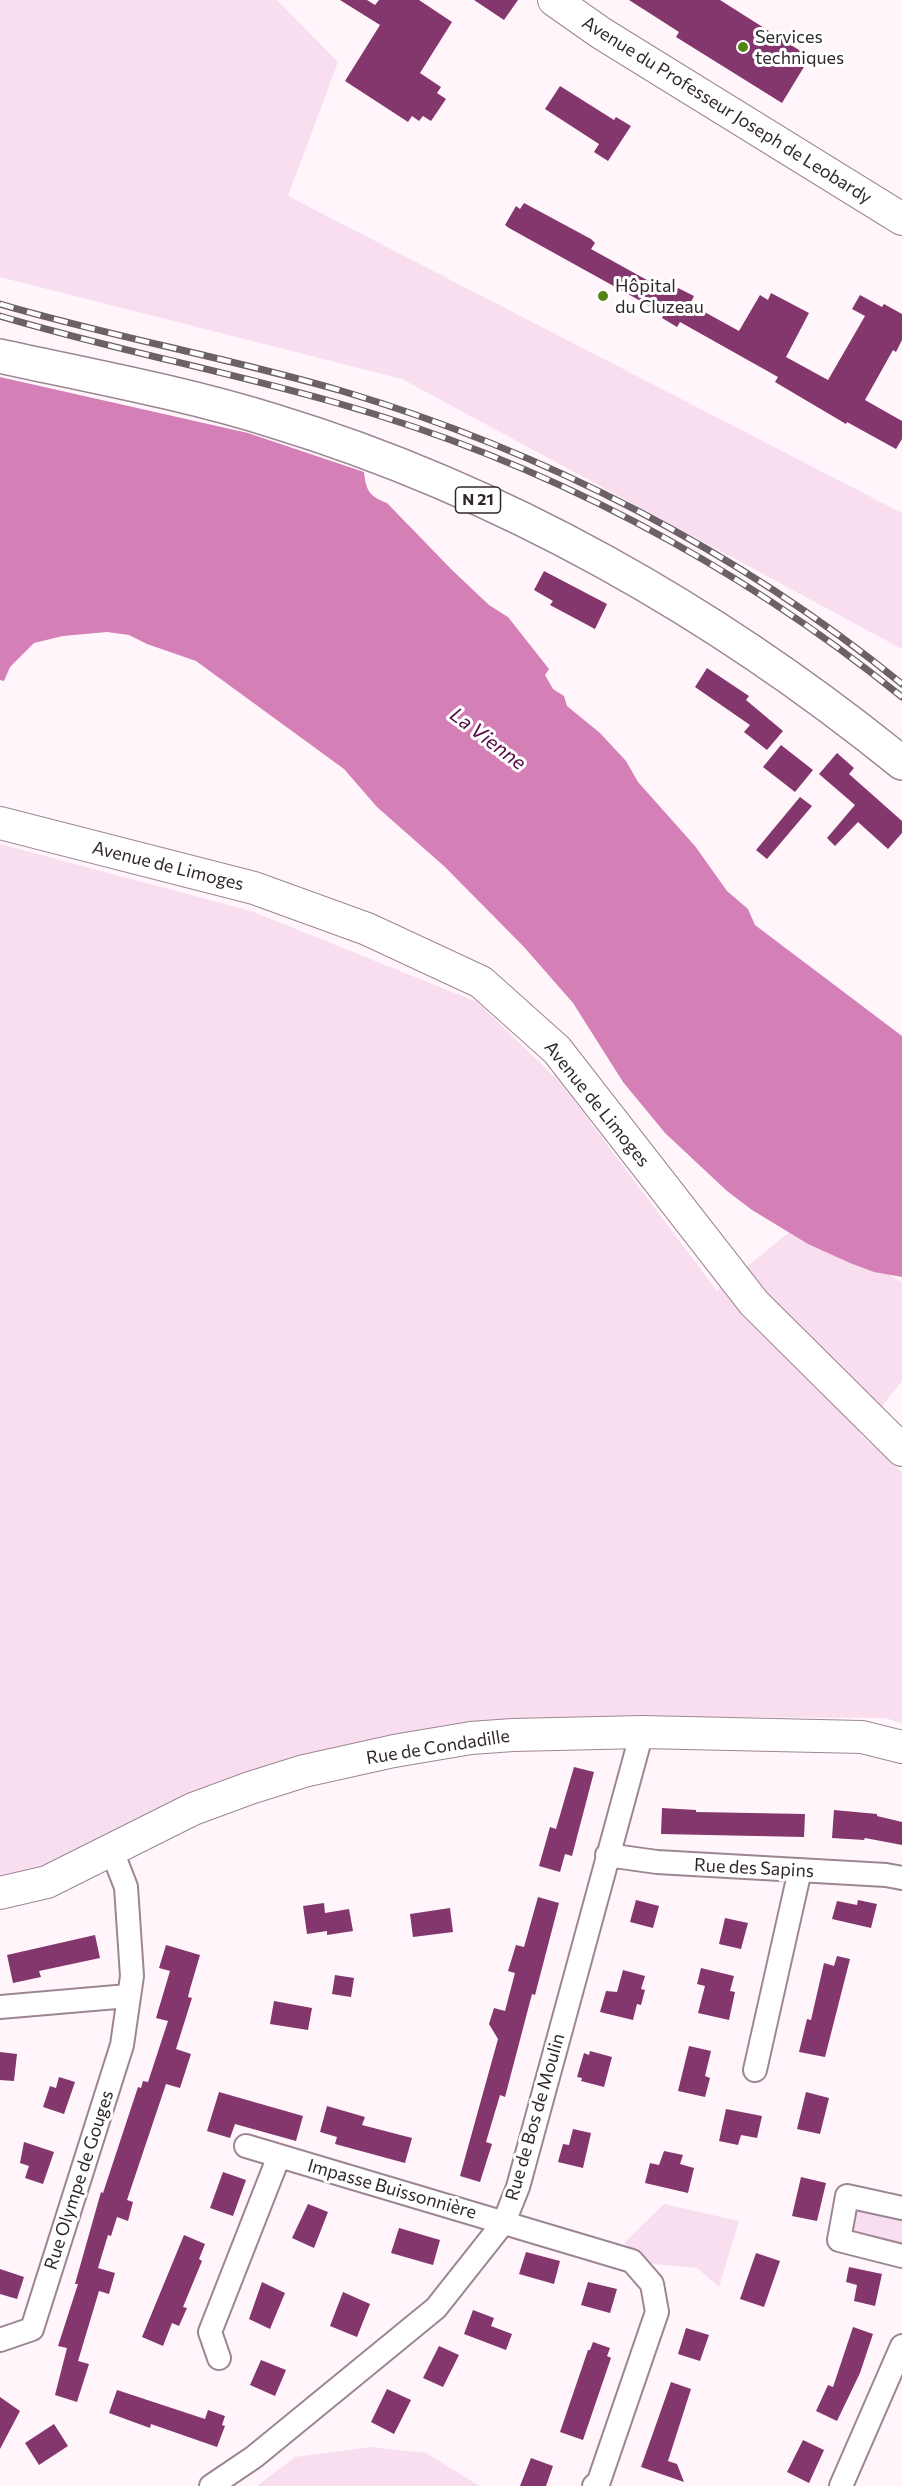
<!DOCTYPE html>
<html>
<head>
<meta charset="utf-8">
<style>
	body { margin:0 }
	canvas { display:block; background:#fff5fb }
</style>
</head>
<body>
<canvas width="902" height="2486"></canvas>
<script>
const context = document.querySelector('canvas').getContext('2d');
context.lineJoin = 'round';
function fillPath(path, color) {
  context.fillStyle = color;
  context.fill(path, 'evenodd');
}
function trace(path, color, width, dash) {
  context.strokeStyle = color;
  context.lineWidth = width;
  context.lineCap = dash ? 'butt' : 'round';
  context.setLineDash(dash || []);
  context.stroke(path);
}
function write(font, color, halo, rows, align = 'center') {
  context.font = font + ' Commissioner,sans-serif';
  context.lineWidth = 6;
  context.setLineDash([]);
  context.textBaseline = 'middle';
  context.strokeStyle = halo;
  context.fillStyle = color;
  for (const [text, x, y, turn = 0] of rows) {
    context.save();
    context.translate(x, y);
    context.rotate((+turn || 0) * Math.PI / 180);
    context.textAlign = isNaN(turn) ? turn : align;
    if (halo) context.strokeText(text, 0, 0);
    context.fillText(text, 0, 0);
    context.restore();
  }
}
const green = new Path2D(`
	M0 0H277L338 62 288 196 902 513V649L402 379 0 277Z
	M0 844 251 911 477 1002 560 1082 717 1291 798 1225 902 1282V1381L860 1434 902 1472V1723L885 1718 703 1717 480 1721 294 1765 0 1885Z
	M664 2204 739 2221 719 2287 697 2268 652 2264 624 2243Z
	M853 2206 902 2218V2247L847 2234Z
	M371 2447 426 2453 480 2486H257L295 2457Z`);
const water = new Path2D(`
	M0 377 248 433 364 472C366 489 368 496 387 503L452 570 489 605 508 617 549 669 545 675 553 689 564 696 567 706 600 733 626 761 638 782 695 846 727 891 748 909 755 925 902 1036V1277L874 1272 850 1263 808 1244 752 1210 727 1191 665 1133 623 1082 573 1003 524 947 445 867 377 807 344 769 196 661 147 644 129 635 107 632 63 636 34 643 10 667 4 681 0 680Z`);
const building = new Path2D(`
	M340 0H367L375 5 379 0H419L452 22 420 73 441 87 437 93 446 99 431 121 423 116 419 121 412 116 408 122 345 81 380 25Z
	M474 0H518L504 20Z
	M629 0H720L810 57 782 103 676 37 679 32Z
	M560 86 614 120 616 117 631 126 608 161 594 152 599 144 545 109Z
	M524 203 591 239 595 243 591 249 674 295 678 288 694 296 690 304 739 331 760 295 768 300 771 293 809 313 786 357 828 380 865 316 852 309 860 295 882 307 884 304 902 314V340L896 352 893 350 865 400 902 421V439L896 449 847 422 846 424 775 382 778 377 680 322 677 327 662 318 664 314 509 228 505 225 516 206 520 209Z
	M544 571 607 604 595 629 550 605 553 601 534 590Z
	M707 668 749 696 746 700 783 731 767 750 744 732 750 725 695 687Z
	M781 745 813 770 795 792 763 767Z
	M837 753 854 768 849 774 902 821V833L888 849 858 822 835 846 827 838 855 805 819 774Z
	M800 797 812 806 767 859 756 850Z
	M574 1767 594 1772 572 1856 565 1854 560 1872 539 1866 550 1827 556 1829Z
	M662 1808 696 1810V1812L805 1814 804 1837 661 1834Z
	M834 1810 877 1814V1816L902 1822V1845L865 1838 864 1840 832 1838Z
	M538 1897 559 1903 535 1995 532 1994 505 2097 500 2095 486 2142 492 2144 480 2182 460 2176 498 2039 489 2024 494 2008 505 2011 515 1973 508 1971 516 1945 524 1947Z
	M636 1900 659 1906 653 1928 630 1922Z
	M858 1900 877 1904 871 1928 832 1919 837 1901 857 1905Z
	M324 1903 325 1913 349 1909 353 1931 327 1935V1931L307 1934 303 1906Z
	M450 1908 453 1932 413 1937 410 1914Z
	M725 1918 748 1923 741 1949 719 1944Z
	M95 1935 100 1958 39 1971 41 1977 13 1983 7 1955Z
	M166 1945 200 1955 190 1989 188 1997 192 1998 176 2049 191 2054 180 2088 166 2084 127 2200 133 2202 128 2221 117 2217 111 2236 108 2235 98 2268 115 2273 109 2294 99 2291 78 2361 89 2364 77 2402 55 2395 67 2348 58 2346 78 2284H75L101 2192 103 2193 138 2087 141 2088 143 2081 148 2082 168 2021 156 2018 170 1971 159 1968Z
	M837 1956 850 1959 825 2057 799 2052 807 2019 811 2020 824 1963 834 1966Z
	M701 1968 734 1976 730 1991 735 1992 729 2020 698 2013 705 1986 697 1984Z
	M623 1970 645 1976 641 1989 645 1990 641 2005 637 2004 633 2020 600 2012 606 1991 617 1992Z
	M335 1975 354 1978 351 1997 332 1994Z
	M274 2001 312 2008 308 2030 270 2024Z
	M689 2046 711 2051 705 2076 710 2078 705 2097 678 2091Z
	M590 2051 612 2057 604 2087 581 2081 582 2078 577 2077 584 2053 589 2055Z
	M0 2052 17 2054 14 2081 0 2080Z
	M59 2077 75 2082 64 2114 43 2107 50 2086 56 2088Z
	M219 2092 303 2116 296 2141 235 2124 230 2138 207 2131Z
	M806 2092 829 2098 820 2134 797 2129Z
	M327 2106 365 2117 362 2125 412 2138 405 2163 335 2144 337 2137 320 2132Z
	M726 2109 762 2116 757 2138 741 2135 738 2145 719 2141Z
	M573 2129 591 2133 583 2168 558 2162 563 2144 569 2145Z
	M24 2142 54 2152 43 2184 25 2178 29 2166 20 2163Z
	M664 2151 683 2155 680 2164 694 2168 688 2193 645 2183 650 2163 659 2165Z
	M223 2172 246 2180 233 2216 210 2208Z
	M801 2177 826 2183 817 2221 792 2216Z
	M308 2204 328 2212 314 2248 292 2238Z
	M399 2228 440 2240 433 2265 391 2253Z
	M184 2235 205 2244 199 2259 202 2261 183 2307 187 2308 179 2326 172 2323 163 2346 142 2337Z
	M526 2252 560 2261 554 2284 519 2274Z
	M756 2253 780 2261 764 2307 740 2299Z
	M849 2267 882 2274 875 2306 854 2301 857 2285 846 2282Z
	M0 2269 24 2277 17 2299 0 2294Z
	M262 2282 285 2293 270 2329 249 2319Z
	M588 2282 617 2289 610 2313 581 2305Z
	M343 2292 370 2304 357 2337 330 2326Z
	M473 2310 494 2318 491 2326 512 2334 506 2350 464 2334Z
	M853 2327 873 2334 860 2373 837 2421 816 2411 828 2385 833 2387Z
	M686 2328 709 2335 700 2361 678 2354Z
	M593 2342 610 2348 607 2356 611 2358 583 2440 560 2432 588 2350H590Z
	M439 2346 459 2355 443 2387 423 2378Z
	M261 2360 286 2370 275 2396 250 2385Z
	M671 2382 691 2389 668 2461 677 2464 684 2482 641 2467Z
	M387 2389 411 2400 394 2434 371 2422Z
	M117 2390 205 2419 208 2410 225 2416 222 2425 225 2426 217 2447 151 2424 150 2428 109 2413Z
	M0 2397 20 2411 0 2449Z
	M54 2424 68 2446 39 2465 25 2443Z
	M803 2440 824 2450 809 2483 787 2472Z
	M531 2458 553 2466 546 2486H520Z`);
const street = new Path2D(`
	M607 1855 657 1862 886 1875 902 1878
	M0 2007 128 1996
	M755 2070 800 1870
	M246 2146 632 2261 652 2284 657 2312 599 2481 594 2486
	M902 2208 847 2196 839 2240 902 2256
	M0 2340 32 2329 122 2045 132 1976 126 1887 112 1851
	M219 2358 210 2332 279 2156
	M211 2486 254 2457 436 2308 504 2222 518 2187 642 1732
	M841 2486 902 2346`);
const secondary = new Path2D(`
	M554 0 601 33 902 219
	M0 823 254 888 367 929 481 982 557 1050 754 1303 902 1450
	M0 1893 47 1882 193 1809 250 1788 304 1771 394 1751 471 1738 513 1735 642 1732 862 1737 902 1747`);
const primary = new Path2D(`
	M0 356C91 376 185 393 274 421 504 491 717 613 902 763`);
const rail = new Path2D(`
	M0 304C113 337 229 358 342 391 543 451 739 551 902 684
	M0 316C111 349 225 371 337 403 542 461 736 563 902 697`);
const markers = [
	[743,47,6,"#548414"],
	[603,296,6,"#548414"]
];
const shields = [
	[478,500,45]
];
const shieldNames = [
	["N 21",478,500]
];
const poiNames = [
	["Services",755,37],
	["techniques",755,58],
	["Hôpital",615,286],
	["du Cluzeau",615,307]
];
const streetNames = [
	["Avenue du Professeur Joseph de Leobardy",727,110,32],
	["Avenue de Limoges",168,866,14],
	["Avenue de Limoges",597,1104,51],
	["Rue de Condadille",438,1747,-9],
	["Rue des Sapins",754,1868,3],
	["Rue de Bos de Moulin",535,2117,-74],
	["Rue Olympe de Gouges",79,2180,-72],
	["Impasse Buissonnière",392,2189,16]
];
const waterNames = [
	["La Vienne",488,739,37]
];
fillPath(green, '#f8deee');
fillPath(water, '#d480b7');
fillPath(building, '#83376c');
trace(street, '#9d8694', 26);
trace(secondary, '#9d8694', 34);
trace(primary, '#9d8694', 36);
trace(street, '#fff', 22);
trace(secondary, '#fff', 32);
trace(primary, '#fff', 33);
trace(rail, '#6b6167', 7);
trace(rail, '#fff', 4.5, [14]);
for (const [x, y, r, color] of markers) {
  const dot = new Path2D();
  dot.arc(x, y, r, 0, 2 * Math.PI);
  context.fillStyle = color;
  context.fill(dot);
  trace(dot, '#fff', 2);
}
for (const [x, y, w] of shields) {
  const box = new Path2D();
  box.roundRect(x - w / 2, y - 13, w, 26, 4.5);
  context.fillStyle = '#fff';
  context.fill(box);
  trace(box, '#31282d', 1.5);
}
write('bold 16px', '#31282d', null, shieldNames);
write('18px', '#31282d', '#fff', poiNames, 'left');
write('18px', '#31282d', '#fff', streetNames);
write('italic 20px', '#570b44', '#fff', waterNames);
</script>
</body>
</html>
